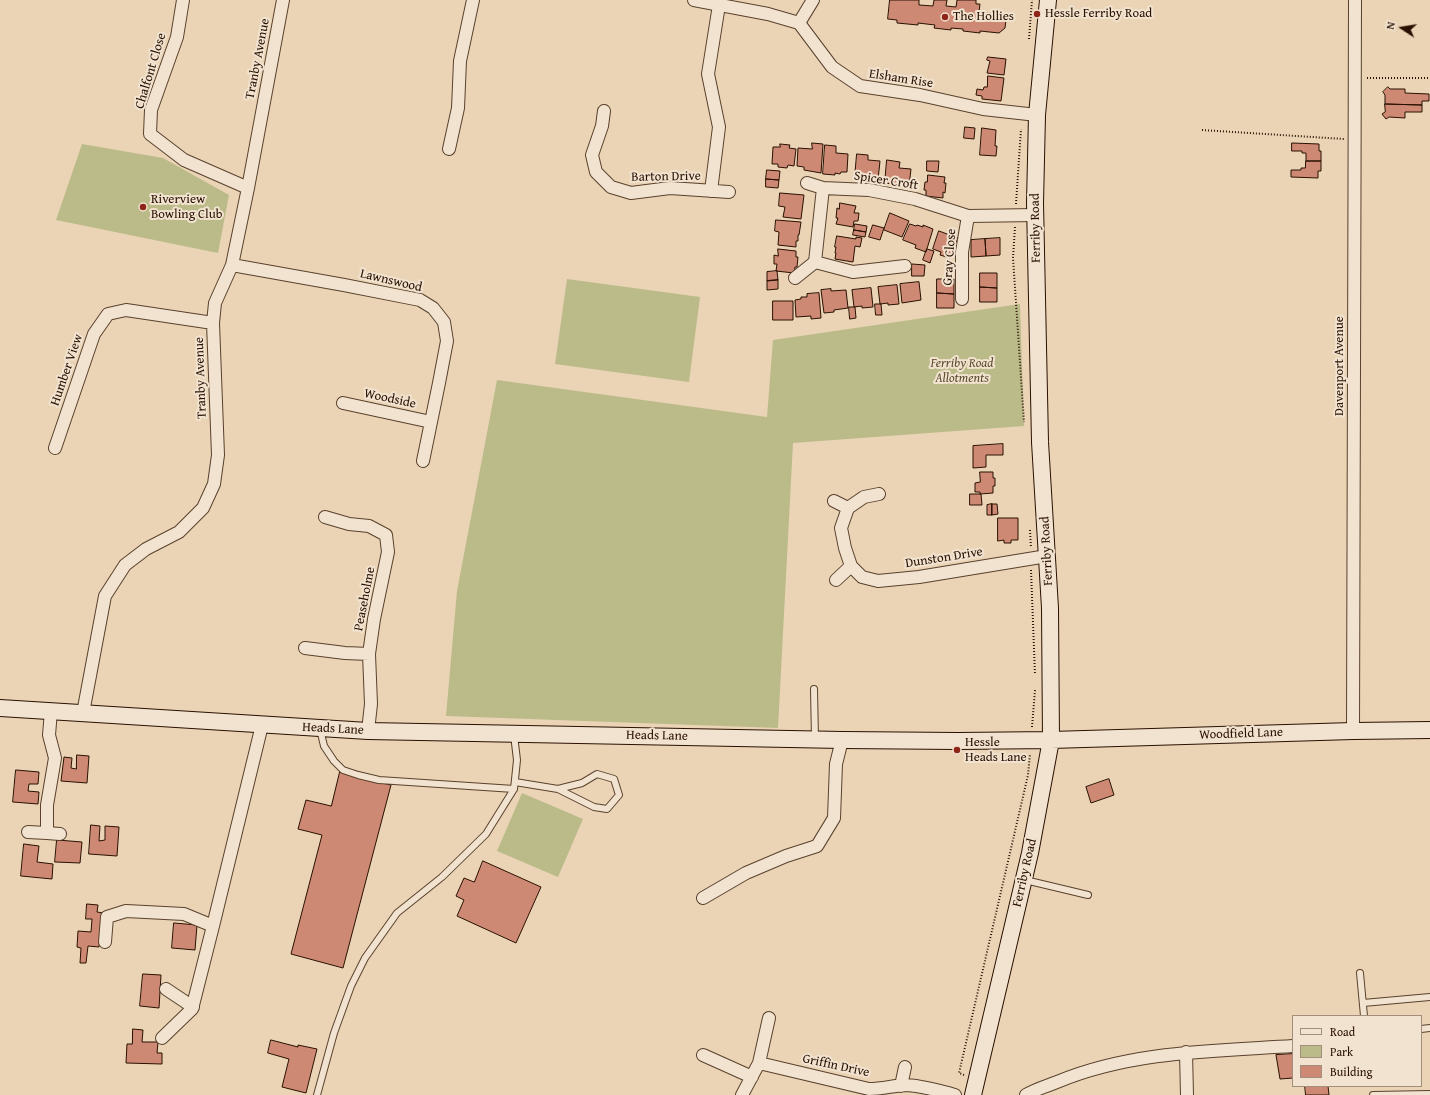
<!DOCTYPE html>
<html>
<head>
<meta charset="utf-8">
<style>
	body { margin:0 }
	#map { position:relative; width:1430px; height:1095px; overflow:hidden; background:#ead4b5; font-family:"Gentium Book Plus",serif }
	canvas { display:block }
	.legend { position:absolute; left:1292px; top:1015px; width:130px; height:72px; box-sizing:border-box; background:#f1e3cf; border:1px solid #a18f7c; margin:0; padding:5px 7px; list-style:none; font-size:12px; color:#291000 }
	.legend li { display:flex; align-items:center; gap:8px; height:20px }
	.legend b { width:20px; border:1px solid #a18f7c }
	.north { position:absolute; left:1382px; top:8px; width:40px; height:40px; -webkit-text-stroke:3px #f1e3cf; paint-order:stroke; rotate:282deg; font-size:11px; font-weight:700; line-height:16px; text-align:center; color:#291000 }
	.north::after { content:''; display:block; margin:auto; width:14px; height:18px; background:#291000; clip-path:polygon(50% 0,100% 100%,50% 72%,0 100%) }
</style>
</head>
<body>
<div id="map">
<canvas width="1430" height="1095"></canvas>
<ul class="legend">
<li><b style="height:5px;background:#f1e3cf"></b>Road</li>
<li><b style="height:11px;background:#bbbb8a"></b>Park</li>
<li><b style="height:11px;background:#ce8974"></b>Building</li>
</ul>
<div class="north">N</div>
</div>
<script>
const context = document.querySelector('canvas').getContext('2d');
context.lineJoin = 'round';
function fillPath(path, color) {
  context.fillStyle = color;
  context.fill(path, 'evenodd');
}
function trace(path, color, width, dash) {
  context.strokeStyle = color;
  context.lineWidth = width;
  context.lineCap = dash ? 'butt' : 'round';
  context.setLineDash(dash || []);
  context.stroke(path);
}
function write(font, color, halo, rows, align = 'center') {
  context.font = font + ' "Gentium Book Plus",serif';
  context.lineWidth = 4;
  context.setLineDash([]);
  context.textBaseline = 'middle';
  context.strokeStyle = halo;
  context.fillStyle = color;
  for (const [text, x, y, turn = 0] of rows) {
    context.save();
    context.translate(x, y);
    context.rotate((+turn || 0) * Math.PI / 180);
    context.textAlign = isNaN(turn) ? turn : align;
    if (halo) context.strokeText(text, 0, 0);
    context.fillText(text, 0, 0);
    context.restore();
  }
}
const green = new Path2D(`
	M82 144 163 158 229 195 218 253 56 220Z
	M567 279 700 297 689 382 555 364Z
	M1020 304 1024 426 793 443 778 728 446 716 457 591 497 380 767 417 773 340Z
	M522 793 583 819 558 877 497 851Z`);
const building = new Path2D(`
	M890 0H919V5L933 6 934 0H947L946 6 956 7 957 0H976V4H980L979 12 1000 14 1006 20 1005 28 999 33 980 31V33L963 31V29L951 28V30L934 28 935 25 918 23V25L897 23V20L888 19Z
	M988 57 1006 59 1004 75 987 73 990 61 987 60Z
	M988 76 1004 78 1001 101 982 99V96L976 95 977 89 983 90 984 87H987Z
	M1388 87 1390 89H1405V93L1429 94V101H1422V105L1385 104V95L1383 92Z
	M1385 104 1422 105V112H1405V118L1389 117 1386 119 1382 114 1385 112Z
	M965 127 975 128 974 139 964 138Z
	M982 128 996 130 995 146H997L996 156 980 155Z
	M812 143 823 144 821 173 804 170V167L797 166 798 148 812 149Z
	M1292 143 1319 144V151H1321V161H1306V153H1302V151H1292Z
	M780 144 790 145 789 148 796 149 794 166 788 165 787 168 778 167V164H772L773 147H780Z
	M825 145 836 146V153L848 154 847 172H841L840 174 835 173V175L823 174Z
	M857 154 868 155V160L880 161 878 180 855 177Z
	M887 160 900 162 899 168 911 169 909 186 885 183Z
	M927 161H939L938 172 927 171Z
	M1306 161H1321V171H1318V178L1291 177V170H1301V168H1305Z
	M767 170 780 171 779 180 766 179Z
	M928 175 945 177 944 183H946L945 193 943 192V198L926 196V190H924L925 182H927Z
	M766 179 779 180 778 188 766 187Z
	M780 193 804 195 801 219 783 217 785 207 779 206Z
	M840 203 856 206 854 213H859L858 221H854L853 227 836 224 838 218H836L837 208 839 209Z
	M890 213 909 221 902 237 884 230Z
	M776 220 801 222 799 235H798V241H796V247L778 245 779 232 775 231Z
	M855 224 867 226 866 232 854 230Z
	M910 224 916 226 917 225 923 227V225L933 229 926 252 915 248 916 245 903 240Z
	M873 225 884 228 880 240 869 237Z
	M854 230 866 232 865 237 853 235Z
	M939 231 958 238 952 256 951 255 950 258 940 255 941 252 933 249Z
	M837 236 856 239V237L862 238 860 247 855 246 853 262 835 259 836 253H835L836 247H835Z
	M1000 238V255L986 256 985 239Z
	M985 239 986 256 971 257V240Z
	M778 249 796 251V257H798L797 267H795L794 273 776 271 777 264H774V255L778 256Z
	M927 249 934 251 930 263 923 260Z
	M912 264 925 265 924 276H912Z
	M777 271 778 280 767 281V272Z
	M980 273H997V288L980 287Z
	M937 279H954V294L937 293Z
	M778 280V289L767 290V281Z
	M919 282 921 300 902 303 900 284Z
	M897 285 899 304 888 305V303L880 304 878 287Z
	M980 287 997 288V302H980Z
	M871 288 873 307 862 308V306L854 307 852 290Z
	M831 289V291L846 290 848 308 834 310V312L824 313 821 290Z
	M819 293 821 318 811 319V316L796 317 795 300 801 299V297H807V294Z
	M937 293 954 294V308H937Z
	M773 301H793V320H773Z
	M875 304H881L882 315H876Z
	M849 307H855L856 318 850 319Z
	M1003 444V455H986V467L973 468V446Z
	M980 472H993V478H995V486H993V493L980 494V492H975V483L980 482Z
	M970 494H981L982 505H970Z
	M992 504H997L998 514 992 515Z
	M992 504V515H987V505Z
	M998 518H1018V540H1011V543H1004V540L998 541Z
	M77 755 89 756 87 783 61 781 64 757 72 758 71 768 76 769Z
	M16 770 39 772 38 784H29L28 791 39 792 38 804 13 802Z
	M340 772 391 785 343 968 291 954 322 835 298 829 306 800 331 806Z
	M1109 779 1114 795 1091 803 1086 787Z
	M91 825 100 826 99 841 105 840V826L119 827 117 856 89 854Z
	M57 840 82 842 80 863 55 862Z
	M24 844 39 846 37 862 53 864 52 879 21 876Z
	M483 861 541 887 516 943 457 916 464 900 456 896 464 878 474 882Z
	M87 904 98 905 97 912 103 913 99 947 88 946 86 963H80L81 948 77 947 78 931 91 932 92 919H86Z
	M174 923 197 925 195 950 172 948Z
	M143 974 161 975 159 1008 140 1006Z
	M133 1029 143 1030 142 1042H158L157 1053H162V1064L126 1063 127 1044H132Z
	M271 1040 298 1047V1045L317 1049 306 1093 282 1087 289 1059 268 1053Z
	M1293 1054V1078L1280 1079 1276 1055Z
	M1305 1086H1328L1329 1095H1306Z`);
const path = new Path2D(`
	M1029 39 1032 0
	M1367 78H1430
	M1202 130 1344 139
	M1016 204 1021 129
	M1015 227 1013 258 1024 422
	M1030 530 1031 548
	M1031 570 1035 675
	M1032 727 1035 690
	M964 1075 959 1073 1028 775 1030 754`);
const lane = new Path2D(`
	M814 689 815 739
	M320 729 324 746 334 761 343 770 358 775 379 780 514 789
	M515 782 558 789 594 807 607 809 619 795 614 779 597 774 582 783 558 789
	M1025 880 1088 895
	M1360 973 1364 1016
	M1363 1003 1430 997
	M1421 1029 1430 1028
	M317 1095 334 1033 351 986 365 958 397 913 442 877 486 834 514 789 517 760 514 735
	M1373 1095 1430 1094`);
const street = new Path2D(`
	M183 0 177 37 151 110 150 134 184 160 248 188
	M694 0 768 14 799 23 832 67 860 86 920 95 983 109 1037 115
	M799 23 813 0
	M604 111 602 126 592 155 596 172 611 187 631 193 670 188 729 192
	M449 149 458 108 460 61 473 0
	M807 183 823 188
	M711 191 719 127 708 74 719 5
	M232 265 344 285 420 300 433 308 444 322 447 341 439 383 423 461
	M905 266 853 272 815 262 823 188 869 190 915 199 968 216 1036 215
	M795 278 815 262
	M962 299V252L968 216
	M343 403 431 422
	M55 448 94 334 108 314 126 310 213 323
	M879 494 864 497 848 508 841 528 845 548 851 566 862 577 878 581 919 577 1047 556
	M834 501 848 508
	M325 517 349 524 369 526 386 535 388 552 374 619 369 654 371 704 368 731
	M836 580 851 566
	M305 648 345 653 369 654
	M83 713 105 596 125 565 146 549 179 532 203 508 214 484 218 455 213 323 215 303 232 265 248 188 283 0
	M1353 731 1355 0
	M28 832 47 833V805L55 758 49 735 51 711
	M47 833 60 834
	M703 898 746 873 786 856 817 846 834 818 836 764 842 740
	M105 942 107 917 126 911 184 914 213 926 262 725
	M166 989 193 1007
	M162 1038 192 1009 213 926
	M1186 1052 1187 1095
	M703 1055 752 1077
	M759 1063 769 1018
	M901 1086 905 1067
	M742 1095 759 1063 869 1089C881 1089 892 1086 904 1085 921 1085 939 1091 955 1095
	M1026 1095C1036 1089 1047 1086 1057 1082 1131 1051 1214 1051 1293 1046`);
const secondary = new Path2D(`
	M0 708 368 731 842 740 958 741 1051 740 1353 731 1430 730
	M973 1095 1030 853 1051 740 1050 608 1040 442 1035 203 1037 115 1048 0`);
const markers = [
	[1037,14,4,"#8f2418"],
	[945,17,4,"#8f2418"],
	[143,207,4,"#8f2418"],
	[957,750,4,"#8f2418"]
];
const poiNames = [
	["Hessle Ferriby Road",1045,14],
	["The Hollies",953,17],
	["Riverview",151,200],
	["Bowling Club",151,215],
	["Hessle",965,743],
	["Heads Lane",965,758]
];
const streetNames = [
	["Tranby Avenue",258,59,-79],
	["Chalfont Close",151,71,-73],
	["Elsham Rise",901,79,9],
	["Barton Drive",666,177,-1],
	["Spicer Croft",886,181,9],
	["Ferriby Road",1036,228,-91],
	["Gray Close",950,257,-86],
	["Lawnswood",391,281,13],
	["Davenport Avenue",1340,366,-90],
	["Humber View",67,370,-71],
	["Tranby Avenue",201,378,-92],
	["Woodside",390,399,12],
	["Ferriby Road",1047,551,-93],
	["Dunston Drive",944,558,-9],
	["Peaseholme",365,599,-79],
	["Heads Lane",333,729,3],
	["Woodfield Lane",1241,734,-2],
	["Heads Lane",657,736,1],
	["Ferriby Road",1025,873,-77],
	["Griffin Drive",836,1066,12]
];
const parkNames = [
	["Ferriby Road",962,364],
	["Allotments",962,379]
];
fillPath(green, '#bbbb8a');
fillPath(building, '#ce8974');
trace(building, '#291000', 1);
trace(lane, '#59412d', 8);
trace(street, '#59412d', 14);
trace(secondary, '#291000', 18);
trace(path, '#291000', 2, [1, 2]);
trace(lane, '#f1e3cf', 6);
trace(street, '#f1e3cf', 12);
trace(secondary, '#f1e3cf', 16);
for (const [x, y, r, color] of markers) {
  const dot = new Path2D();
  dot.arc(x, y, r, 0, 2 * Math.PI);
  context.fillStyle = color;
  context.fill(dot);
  trace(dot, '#f1e3cf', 1.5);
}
write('13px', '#291000', '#f1e3cf', poiNames, 'left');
write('13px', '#291000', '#f1e3cf', streetNames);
write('italic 13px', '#5c4c30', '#f1e3cf', parkNames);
</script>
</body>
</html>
